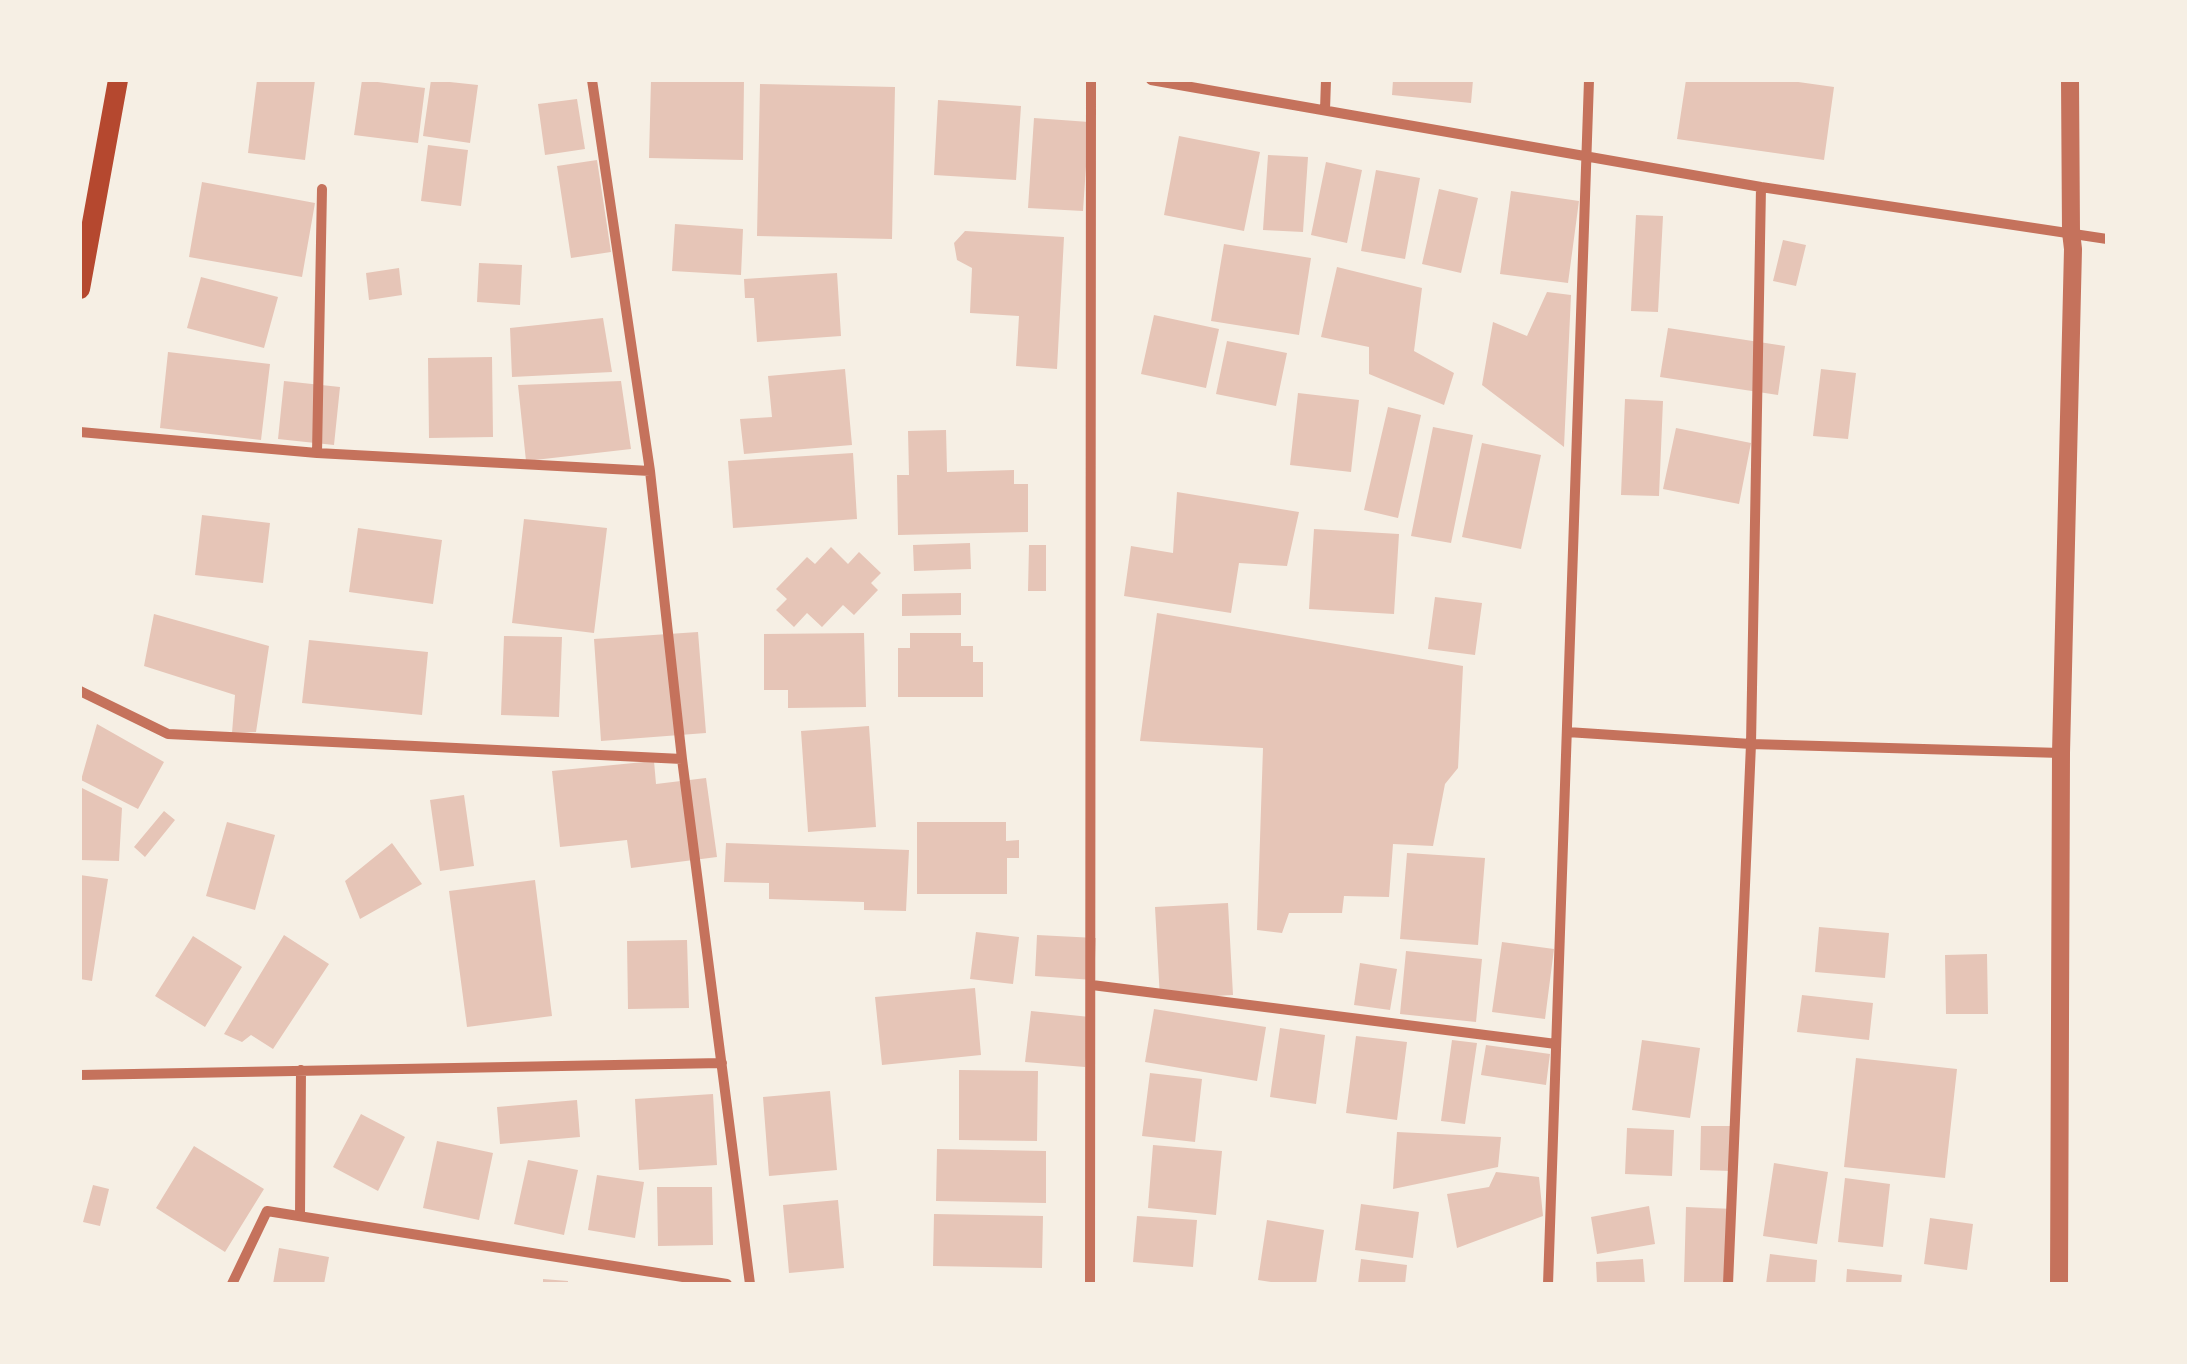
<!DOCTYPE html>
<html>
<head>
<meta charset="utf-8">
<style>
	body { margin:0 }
	#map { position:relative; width:2187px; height:1364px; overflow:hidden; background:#f6efe4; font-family:"Alegreya Sans",sans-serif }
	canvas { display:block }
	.frame { position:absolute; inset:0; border:82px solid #f6efe4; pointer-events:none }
</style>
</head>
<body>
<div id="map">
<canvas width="2187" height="1364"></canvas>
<div class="frame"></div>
</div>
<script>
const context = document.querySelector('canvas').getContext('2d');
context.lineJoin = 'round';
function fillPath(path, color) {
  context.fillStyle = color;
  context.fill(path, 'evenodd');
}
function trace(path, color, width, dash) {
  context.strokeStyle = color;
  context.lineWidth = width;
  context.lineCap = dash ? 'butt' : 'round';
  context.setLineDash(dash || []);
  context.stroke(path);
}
const building = new Path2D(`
	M257 80H315L305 160 248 153Z
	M362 80 425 88 418 143 354 135Z
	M431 80 478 85 470 143 423 136Z
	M651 80H744L743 160 649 158Z
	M1393 80H1473L1471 103 1392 95Z
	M1686 80H1784L1834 87 1824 160 1677 139Z
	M760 84 895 87 892 239 757 236Z
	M577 99 585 149 545 155 538 104Z
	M938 100 1021 106 1016 180 934 175Z
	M1034 118 1089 122 1083 211 1028 208Z
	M1179 136 1260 152 1244 231 1164 215Z
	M428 145 468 150 461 206 421 201Z
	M1268 155 1308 157 1303 232 1263 230Z
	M597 160 611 252 571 258 557 166Z
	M1326 162 1362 170 1347 243 1311 235Z
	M1376 170 1420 178 1405 259 1361 251Z
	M202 182 315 203 302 277 189 257Z
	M1439 189 1478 198 1461 273 1422 264Z
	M1511 191 1579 201 1568 283 1500 274Z
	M1636 215 1663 216 1658 312 1631 311Z
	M675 224 743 229 741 275 672 271Z
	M965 231 1064 237 1057 369 1016 366 1019 316 970 313 972 268 957 260 954 243Z
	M1783 240 1806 245 1796 286 1773 281Z
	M1224 244 1311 258 1299 335 1211 321Z
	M479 263 522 265 520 305 477 302Z
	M1337 267 1422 288 1414 351 1454 373 1444 405 1369 374V347L1321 337Z
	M399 268 402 295 369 300 366 273Z
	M837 273 841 336 757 342 754 298H745L744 279Z
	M201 277 278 297 264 348 187 328Z
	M1547 292 1571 295 1564 447 1482 385 1493 322 1527 336Z
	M1154 315 1219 329 1206 388 1141 374Z
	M603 318 612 372 512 377 510 328Z
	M1668 328 1785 346 1778 395 1660 377Z
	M1227 341 1287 353 1276 406 1216 394Z
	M168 352 270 364 261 440 160 428Z
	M492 357 493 437 429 438 428 358Z
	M845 369 852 445 744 454 740 419 772 417 768 376Z
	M1821 369 1856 373 1848 439 1813 436Z
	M284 381 340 387 334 445 278 439Z
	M621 381 631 449 526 461 518 385Z
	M1298 393 1359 400 1351 472 1290 465Z
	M1625 399 1663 401 1659 496 1621 495Z
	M1388 407 1421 415 1398 518 1364 510Z
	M1433 427 1473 435 1451 543 1411 536Z
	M1676 428 1751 443 1739 504 1663 489Z
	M946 430 947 472 1014 470V484H1028V532L898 535 897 475H909L908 431Z
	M1482 443 1541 455 1521 549 1462 537Z
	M853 453 857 519 733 528 728 461Z
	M1177 492 1299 512 1287 566 1239 563 1231 613 1124 596 1131 546 1173 553Z
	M202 515 270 523 263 583 195 575Z
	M524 519 607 528 594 633 512 623Z
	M358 528 442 540 433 604 349 592Z
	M1314 529 1399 534 1394 614 1309 609Z
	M970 543 971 569 914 571 913 545Z
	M1029 545H1046V591H1028Z
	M831 547 848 564 859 552 881 573 871 583 878 590 854 615 843 605 822 627 807 613 794 627 776 610 787 599 776 589 807 557 815 564Z
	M961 593V615L902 616V594Z
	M1435 597 1482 603 1475 655 1428 649Z
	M1157 613 1463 666 1458 768 1445 784 1433 846 1393 844 1389 897 1344 896 1342 913H1289L1282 933 1257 930 1263 748 1140 741Z
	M154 614 269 646 256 732 232 733 235 695 144 666Z
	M698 632 706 733 601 741 594 639Z
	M864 633 866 707 788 708V690H764V634Z
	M910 633H961V646H973V662H983V697H898V648H910Z
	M504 636 562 637 559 717 501 715Z
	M309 640 428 652 422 715 302 703Z
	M97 724 164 762 138 809 81 780Z
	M869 726 876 827 808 832 801 731Z
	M654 761 656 784 706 778 717 857 631 868 627 840 560 847 552 771Z
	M80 787 122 808 119 861 80 860Z
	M464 795 474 866 440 871 430 800Z
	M164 811 175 820 145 857 134 847Z
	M227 822 275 835 255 910 206 896Z
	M917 822H1006V841L1019 840V858H1007V894H917Z
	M392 843 422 884 360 919 345 881Z
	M726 843 909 850 906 911 864 910V902L769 899V883L724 882Z
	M1407 853 1485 858 1478 945 1400 939Z
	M80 875 108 879 92 981 80 979Z
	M535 880 552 1016 467 1027 449 891Z
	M1228 903 1233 995 1160 999 1155 907Z
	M1819 927 1889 933 1885 978 1815 972Z
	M976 932 1019 937 1013 984 970 979Z
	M284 935 329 964 273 1049 251 1035 242 1042 224 1034Z
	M1037 935 1096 938 1094 980 1035 976Z
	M193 936 242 967 205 1027 155 996Z
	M687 940 689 1008 628 1009 627 941Z
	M1502 942 1554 949 1545 1019 1492 1012Z
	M1406 951 1482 959 1476 1022 1400 1014Z
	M1987 954 1988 1014H1946L1945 955Z
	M1360 963 1397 969 1390 1010 1354 1005Z
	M975 988 981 1055 882 1065 875 997Z
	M1802 995 1873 1003 1869 1040 1797 1032Z
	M1154 1009 1266 1027 1257 1081 1145 1062Z
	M1031 1011 1090 1017 1085 1067 1025 1062Z
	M1280 1028 1325 1035 1316 1104 1270 1097Z
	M1356 1036 1407 1042 1397 1120 1346 1113Z
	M1452 1040 1477 1043 1465 1124 1441 1121Z
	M1642 1040 1700 1048 1690 1118 1632 1110Z
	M1486 1045 1550 1054 1546 1085 1481 1075Z
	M1856 1058 1957 1069 1945 1178 1844 1167Z
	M959 1070 1038 1071 1037 1141 959 1140Z
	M1150 1073 1202 1079 1195 1142 1142 1136Z
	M830 1091 837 1170 769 1176 763 1097Z
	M713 1094 717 1165 639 1170 635 1099Z
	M577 1100 580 1137 500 1144 497 1107Z
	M361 1114 405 1137 378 1191 333 1167Z
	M1701 1126H1732V1171L1700 1170Z
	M1627 1128 1674 1130 1672 1176 1625 1174Z
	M1397 1132 1501 1137 1498 1167 1393 1189Z
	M437 1141 493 1153 479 1220 423 1208Z
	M1153 1145 1222 1151 1216 1215 1148 1208Z
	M194 1146 264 1189 225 1252 156 1208Z
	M937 1149 1046 1151V1203L936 1201Z
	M528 1160 578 1170 564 1235 514 1224Z
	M1774 1163 1828 1172 1817 1244 1763 1236Z
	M1496 1172 1539 1177 1543 1216 1457 1248 1447 1194 1489 1187Z
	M597 1175 644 1182 635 1238 588 1230Z
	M1845 1178 1890 1184 1883 1247 1838 1242Z
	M93 1185 109 1189 100 1226 83 1222Z
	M657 1187H712L713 1245 658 1246Z
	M838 1200 844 1268 789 1273 783 1205Z
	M1361 1204 1419 1212 1413 1258 1355 1250Z
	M1649 1206 1655 1244 1597 1254 1591 1217Z
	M1686 1207 1734 1209 1732 1283 1684 1282Z
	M934 1214 1043 1216 1042 1268 933 1266Z
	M1137 1216 1197 1220 1193 1267 1133 1262Z
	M1930 1218 1973 1224 1967 1270 1924 1264Z
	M1267 1220 1324 1230 1316 1284H1284L1258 1280Z
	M279 1248 329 1257 324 1284H273Z
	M1770 1254 1817 1260 1815 1284H1766Z
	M1361 1259 1407 1265 1405 1284H1358Z
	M1643 1259 1645 1284H1597L1596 1262Z
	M1847 1269 1902 1275 1901 1284H1846Z
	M543 1279 568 1281V1284H543Z`);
const minor = new Path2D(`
	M592 80 650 471 682 759 750 1284
	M1151 80 1761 187 2107 239
	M1325 110 1326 80
	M80 432 317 453 650 471
	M317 453 322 189
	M80 691 168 734 682 759
	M1567 732 1751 744 2061 753
	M1092 985 1556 1044
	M80 1075 722 1063
	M300 1216 301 1070
	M232 1284 267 1211 727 1284
	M1090 1284 1091 80
	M1548 1284 1589 80
	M1728 1284 1751 744 1761 187`);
const tertiary = new Path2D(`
	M2059 1284 2061 753 2073 249 2071 232 2070 80`);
const secondary = new Path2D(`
	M80 289 118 80`);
fillPath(building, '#e6c5b7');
trace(minor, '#c5725c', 10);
trace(tertiary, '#c5725c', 18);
trace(secondary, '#b5482f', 20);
</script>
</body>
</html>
